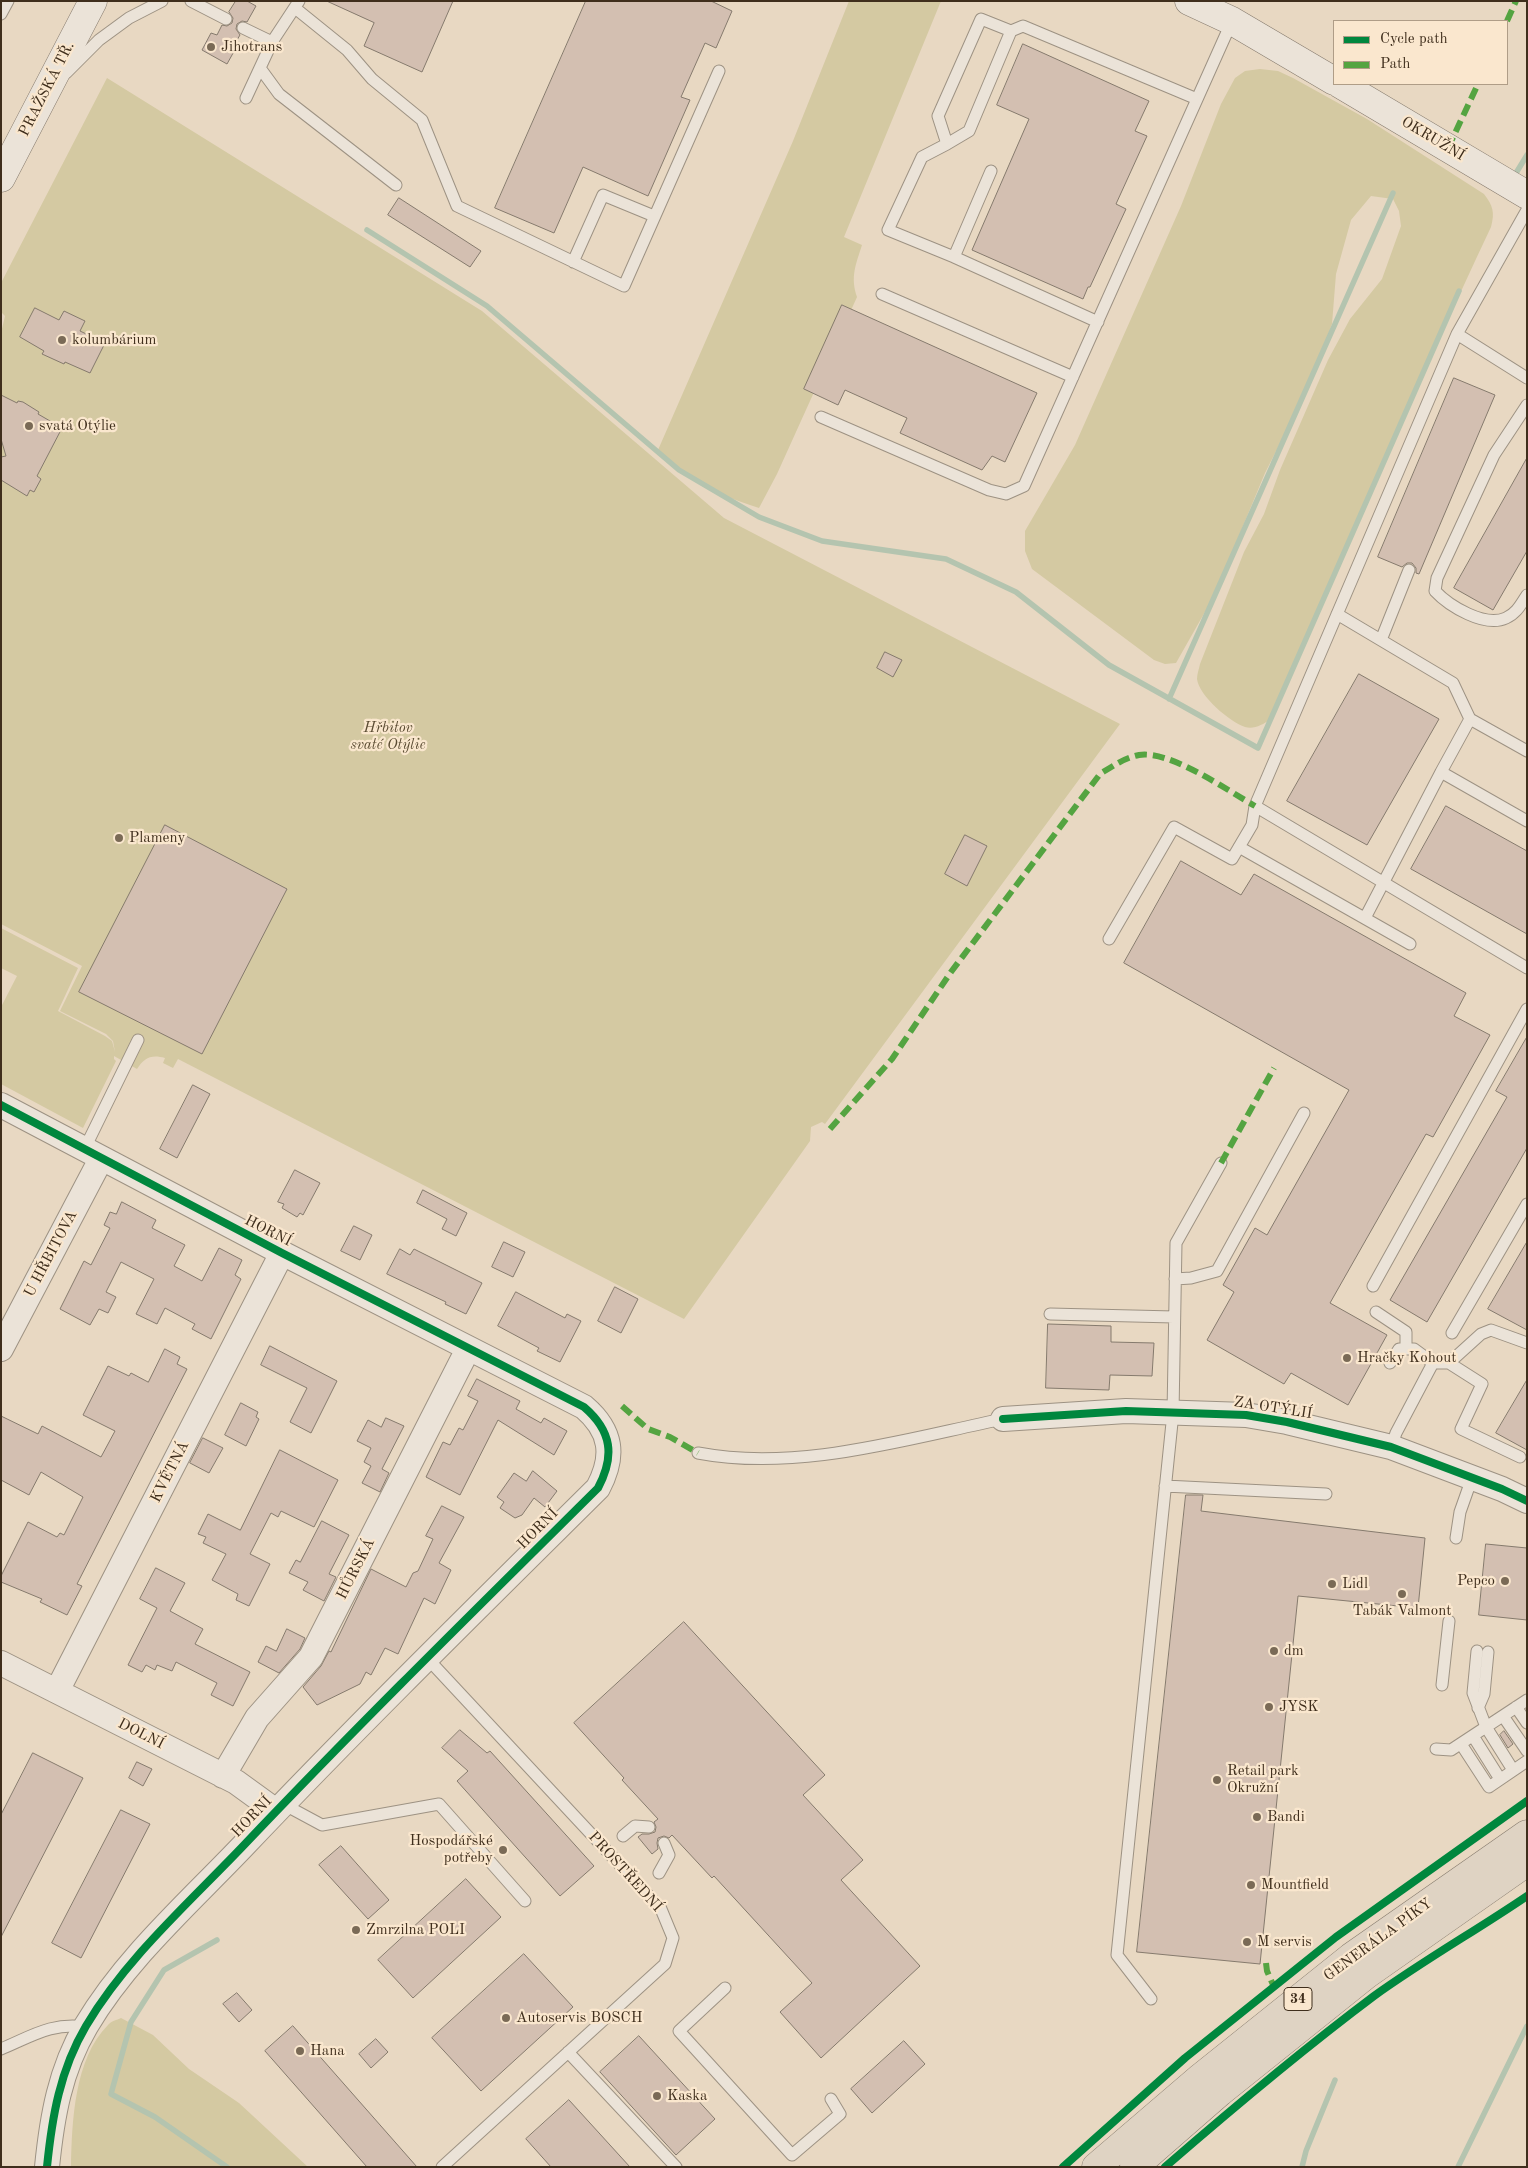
<!DOCTYPE html>
<html>
<head>
<meta charset="utf-8">
<style>
	body { margin:0 }
	#map { position:relative; width:1528px; height:2168px; overflow:hidden; background:#e8d8c2; font-family:"Old Standard TT",serif }
	canvas { display:block }
	.frame { position:absolute; inset:0; border:2px solid #3f2e1c; pointer-events:none }
	.legend { position:absolute; left:1333px; top:20px; width:175px; height:65px; box-sizing:border-box; background:#fae7ce; border:1px solid #af9d87; margin:0; padding:6px 9px; list-style:none; font-size:15px; color:#3f2e1c }
	.legend li { display:flex; align-items:center; gap:10px; height:25px }
	.legend b { width:25px; border:1px solid #af9d87 }
</style>
</head>
<body>
<div id="map">
<canvas width="1528" height="2168"></canvas>
<div class="frame"></div>
<ul class="legend">
<li><b style="height:6px;background:#00873e"></b>Cycle path</li>
<li><b style="height:6px;background:#54a441"></b>Path</li>
</ul>
</div>
<script>
const context = document.querySelector('canvas').getContext('2d');
context.lineJoin = 'round';
function fillPath(path, color) {
  context.fillStyle = color;
  context.fill(path, 'evenodd');
}
function trace(path, color, width, dash) {
  context.strokeStyle = color;
  context.lineWidth = width;
  context.lineCap = dash ? 'butt' : 'round';
  context.setLineDash(dash || []);
  context.stroke(path);
}
function write(font, color, halo, rows, align = 'center') {
  context.font = font + ' "Old Standard TT",serif';
  context.lineWidth = 4.5;
  context.setLineDash([]);
  context.textBaseline = 'middle';
  context.strokeStyle = halo;
  context.fillStyle = color;
  for (const [text, x, y, turn = 0] of rows) {
    context.save();
    context.translate(x, y);
    context.rotate((+turn || 0) * Math.PI / 180);
    context.textAlign = isNaN(turn) ? turn : align;
    if (halo) context.strokeText(text, 0, 0);
    context.fillText(text, 0, 0);
    context.restore();
  }
}
const green = new Path2D(`
	M849 1H941L844 237 862 245C856 264 850 277 857 297L777 474 759 508C719 495 686 482 658 450L793 141Z
	M1260 69 1278 71 1293 78 1367 119 1484 194C1493 206 1495 212 1491 227 1414 389 1348 557 1270 720 1263 724 1254 730 1245 727 1230 722 1199 696 1197 679 1197 674 1199 669 1200 664L1244 552 1264 514 1280 470 1328 360 1350 319 1382 279 1401 226 1399 211 1393 199 1371 196 1351 220 1336 274 1332 324 1310 384 1265 473 1214 596 1176 663 1165 664 1154 660 1032 569 1025 551V531L1075 445 1181 206 1221 104 1235 78 1245 71Z
	M107 78 482 311 724 518 1120 724 825 1124 822 1122 811 1127 810 1141 684 1319 178 1059 173 1068 163 1063 165 1058C151 1054 144 1058 137 1069L114 1056V1059L116 1061 83 1128 1 1084V1007L17 976 1 968V928L78 968 58 1011 105 1036 112 1041 115 1052 113 1041 106 1034 60 1011 82 966 1 924V333L5 316 1 312V283Z
	M121 2018 153 2035 189 2069 239 2103 308 2167H71C72 2122 74 2059 108 2025 111 2021 117 2020 121 2018Z`);
const stream = new Path2D(`
	M1513 178 1527 155
	M367 230 487 306 679 470 759 517 822 541 946 559 1016 592 1109 665 1258 748 1459 291
	M1169 699 1393 193
	M217 1940 164 1970 131 2022 111 2094 155 2117 227 2167
	M1302 2167 1306 2151 1335 2080
	M1458 2167 1527 2026`);
const building = new Path2D(`
	M236 1H247L256 6 247 22 242 21 237 24 236 29 240 35 234 45 237 46 227 64 202 50 211 33 217 35 222 25 227 26 232 23 233 18 229 12Z
	M327 1H453L422 72 364 46 374 23Z
	M586 1H711L732 11 716 48 705 43 681 97 690 100 648 196 583 167 554 233 495 208Z
	M1023 44 1149 101 1135 131 1147 136 1116 204 1126 209 1090 287H1088L1083 299 972 250 1029 119 997 105Z
	M399 198 481 251 470 267 388 215Z
	M842 305 1037 393 1005 462 992 456 982 470 900 433 907 418 845 390 838 405 804 389Z
	M35 308 59 320 64 311 85 321 80 331 105 343 90 373 65 362 64 364 42 354 44 351 20 337Z
	M1454 378 1495 395 1419 574 1416 573V568L1412 563H1407L1402 567 1378 557Z
	M1 395 17 403 18 401 23 402 39 412 38 414 62 428 37 476 41 479 34 492 30 490 27 496 1 480V457L6 456 1 439Z
	M1527 458V551L1493 610 1454 588Z
	M885 652 902 660 893 677 877 668Z
	M1359 674 1439 719 1367 845 1287 801Z
	M1446 806 1527 851V934L1411 869Z
	M165 825 287 889 202 1054 79 992Z
	M965 835 987 846 967 886 945 874Z
	M1181 861 1241 895 1254 874 1466 993 1454 1016 1490 1035 1433 1137 1426 1134 1330 1303 1387 1335 1348 1405 1291 1373 1284 1384 1207 1340 1234 1292 1223 1285 1255 1228 1267 1235 1349 1090 1124 963Z
	M1527 1037V1148L1427 1322 1390 1300 1507 1097 1496 1091Z
	M193 1085 210 1094 177 1158 160 1149Z
	M295 1170 320 1183 303 1215 300 1213 297 1217 282 1208 284 1204 278 1202Z
	M423 1190 467 1213 456 1236 442 1229 447 1219 417 1203Z
	M122 1202 156 1220 152 1228 185 1245 174 1266 202 1281 219 1248 242 1260 235 1275 241 1279 211 1339 192 1329 195 1324 165 1308 157 1324 136 1314 154 1279 121 1262 106 1292 116 1297 108 1313 99 1309 90 1325 60 1309 84 1261 91 1265 110 1228 104 1225 110 1212 116 1214Z
	M354 1226 372 1235 360 1260 341 1251Z
	M504 1242 525 1252 513 1277 492 1267Z
	M1527 1242V1330L1488 1309Z
	M400 1249 410 1255 414 1249 482 1283 466 1314 445 1304 446 1302 387 1274Z
	M615 1287 638 1299 621 1333 598 1321Z
	M516 1292 565 1318 567 1314 581 1321 560 1362 537 1351 539 1348 498 1326Z
	M1048 1324 1111 1326V1342L1154 1343 1152 1376 1110 1375 1109 1390 1046 1388Z
	M270 1346 337 1381 311 1433 290 1422 307 1388 261 1365Z
	M165 1349 180 1357 177 1364 187 1369 77 1584 82 1586 67 1615 40 1602 42 1599 1 1582V1576L28 1522 57 1537 60 1533 64 1535 83 1497 41 1472 29 1495 1 1480V1416L38 1434 42 1426 101 1457 115 1431 83 1415 108 1366 129 1376 131 1373 148 1382Z
	M477 1379 520 1401 516 1409 541 1423 544 1418 567 1431 554 1455 498 1420 460 1495 426 1477 443 1442 450 1445 459 1428 463 1430 478 1401 468 1396Z
	M1527 1380V1450L1496 1433Z
	M241 1403 258 1412 256 1417 259 1419 246 1446 225 1435Z
	M386 1418 404 1426 382 1469 389 1473 380 1492 362 1483 371 1466 364 1462 371 1448 357 1441 368 1420 381 1427Z
	M203 1438 223 1448 209 1473 190 1463Z
	M280 1450 338 1480 314 1527 281 1511 278 1517 271 1513 250 1554 270 1564 249 1606 236 1600 238 1594 212 1580 226 1554 203 1543 206 1537 198 1534 208 1514 240 1530Z
	M533 1471 557 1491 545 1507 534 1498 522 1515 515 1518 500 1508 504 1502 497 1497 514 1473 526 1481Z
	M1186 1495H1203L1201 1511 1425 1538 1418 1608 1298 1596 1260 1964 1137 1952Z
	M442 1506 464 1517 439 1563 451 1570 435 1604 424 1598 398 1654 385 1648 371 1675 366 1672 360 1684 317 1705 303 1687 321 1666 329 1651 331 1652 371 1569 406 1587 413 1573 418 1571 433 1539 426 1536Z
	M322 1521 349 1535 329 1574 336 1577 324 1601 303 1590 308 1582 289 1573 296 1560 300 1562Z
	M1486 1544 1527 1548V1620L1479 1615Z
	M156 1568 185 1583 170 1611 203 1629 195 1644 250 1672 233 1706 211 1695 217 1683 176 1662 172 1671 157 1665 155 1670 146 1665 142 1672 128 1665 157 1608 140 1599Z
	M684 1622 825 1775 803 1795 863 1860 841 1880 920 1966 821 2058 780 2012 812 1983 714 1876 712 1878 672 1835 669 1838 664 1836 658 1838 657 1843 658 1849 652 1854 638 1837 642 1834H649L655 1832 656 1827 654 1822 658 1819 622 1780 624 1778 574 1723Z
	M287 1629 305 1638 300 1649 279 1673 258 1662 266 1646 276 1651Z
	M460 1730 487 1753 490 1751 594 1866 560 1896 457 1781 468 1771 442 1748Z
	M1504 1731 1513 1744 1508 1748 1500 1735Z
	M33 1753 83 1778 1 1937V1815Z
	M137 1762 152 1769 143 1786 129 1778Z
	M121 1810 150 1824 81 1958 52 1943Z
	M341 1846 389 1900 368 1919 319 1865Z
	M466 1879 501 1917 413 1998 378 1960Z
	M524 1954 573 2007 481 2091 432 2038Z
	M237 1993 252 2010 239 2022 223 2004Z
	M293 2026 417 2167H367L265 2051Z
	M639 2036 715 2119 676 2155 600 2072Z
	M376 2039 388 2052 371 2068 359 2054Z
	M904 2041 925 2064 872 2113 851 2089Z
	M569 2100 630 2167H551L526 2139Z`);
const service = new Path2D(`
	M191 1 226 19
	M295 8 347 50 372 79 422 120 457 206 624 286 719 71
	M1 14 8 1
	M243 28 272 42 299 1
	M260 68 279 94 396 185
	M66 73 99 40 129 18 162 1
	M246 98 272 42
	M947 144 969 131 1011 31
	M954 257 991 171
	M573 262 603 195 654 216
	M882 294 1073 377
	M1098 322 954 257 888 230 922 157 947 144 938 116 981 19 1011 31 1023 26 1197 99
	M1457 334 1527 378
	M1527 405 1494 455 1437 578 1435 591C1449 606 1485 628 1506 618 1517 613 1521 604 1527 595
	M821 417 989 490 1006 494 1024 486 1232 21
	M1337 614 1453 683 1470 719 1527 751
	M1381 640 1409 570
	M1470 719 1441 772 1527 821
	M1255 806 1527 968
	M1239 847 1410 944
	M1365 918 1441 772
	M1109 939 1174 827 1232 859 1252 825 1255 806 1457 334 1527 210
	M84 1150 138 1040
	M1175 1279 1191 1278 1217 1271 1304 1113
	M1373 1286 1527 1009
	M1376 1312 1406 1332V1349
	M1050 1314 1174 1317
	M1452 1333 1527 1204
	M1390 1363 1399 1349H1414L1433 1363 1396 1433 1391 1447
	M1433 1363H1449L1482 1384 1461 1429 1520 1457
	M1449 1363 1481 1334 1491 1330 1527 1343
	M698 1453C798 1472 905 1439 1003 1419
	M1165 1486 1326 1494
	M1456 1538 1460 1512 1472 1478
	M1477 1651 1473 1693 1486 1727 1513 1770
	M427 1658 661 1909 673 1938 665 1964 442 2167
	M1442 1685 1449 1621
	M1516 1707 1527 1723
	M1478 1708 1484 1694 1488 1652
	M1503 1716 1527 1751
	M1473 1736 1500 1779
	M1461 1744 1489 1787 1527 1761
	M1436 1749 1451 1750 1527 1700
	M283 1804 322 1825 439 1804 525 1901
	M623 1836 635 1826 649 1827
	M659 1873 669 1855 664 1843
	M725 1988 679 2031 792 2155 840 2114 831 2099
	M1151 1999 1117 1955 1173 1413 1176 1243 1221 1163
	M1 2049C32 2036 52 2022 86 2027
	M568 2052 676 2167`);
const minor = new Path2D(`
	M1 1105 282 1253 584 1407C612 1431 615 1456 598 1488 479 1606 360 1723 245 1844 190 1902 127 1957 86 2026 60 2070 52 2117 47 2167
	M1 1349 101 1159
	M1003 1419 1126 1411 1246 1415 1287 1422 1391 1447 1502 1489 1527 1501
	M1 1663 236 1782 276 1811
	M57 1691 282 1253
	M223 1776 257 1718 311 1657 468 1349`);
const secondary = new Path2D(`
	M1189 1 1232 21 1334 81
	M1340 84 1527 195
	M1 178 93 1`);
const trunk = new Path2D(`
	M1096 2167 1201 2077 1351 1957 1527 1834
	M1134 2167 1220 2092 1366 1975 1527 1862`);
const quiet = new Path2D(`
	M1507 21 1516 1
	M1448 148 1478 84
	M830 1129 892 1059 951 972 1100 774C1113 766 1124 758 1139 755 1170 750 1227 790 1255 806
	M1221 1163 1274 1068
	M622 1406 648 1429 670 1437 698 1453
	M1266 1963 1267 1971 1274 1987`);
const cycleway = new Path2D(`
	M1 1105 282 1253 584 1407C612 1431 615 1456 598 1488 479 1606 360 1723 245 1844 190 1902 127 1957 86 2026 60 2070 52 2117 47 2167
	M1003 1419 1126 1411 1246 1415 1287 1422 1391 1447 1502 1489 1527 1501
	M1063 2167 1185 2058 1336 1937 1527 1801
	M1165 2167C1233 2108 1302 2050 1374 1996 1424 1960 1477 1930 1527 1896`);
const markers = [
	[211,47,5,"#7a6a56"],
	[62,340,5,"#7a6a56"],
	[29,426,5,"#7a6a56"],
	[119,838,5,"#7a6a56"],
	[1347,1358,5,"#7a6a56"],
	[1505,1581,5,"#7a6a56"],
	[1332,1584,5,"#7a6a56"],
	[1402,1594,5,"#7a6a56"],
	[1274,1651,5,"#7a6a56"],
	[1269,1707,5,"#7a6a56"],
	[1217,1780,5,"#7a6a56"],
	[1257,1817,5,"#7a6a56"],
	[503,1850,5,"#7a6a56"],
	[1251,1885,5,"#7a6a56"],
	[356,1930,5,"#7a6a56"],
	[1247,1942,5,"#7a6a56"],
	[506,2018,5,"#7a6a56"],
	[300,2051,5,"#7a6a56"],
	[657,2096,5,"#7a6a56"]
];
const shields = [
	[1298,1999,28]
];
const shieldNames = [
	["34",1298,1999]
];
const poiNames = [
	["Jihotrans",221,47],
	["kolumbárium",72,340],
	["svatá Otýlie",39,426],
	["Plameny",129,838],
	["Hračky Kohout",1357,1358],
	["Pepco",1495,1581,"right"],
	["Lidl",1342,1584],
	["Tabák Valmont",1402,1611,"center"],
	["dm",1284,1651],
	["JYSK",1279,1707],
	["Retail park",1227,1771],
	["Okružní",1227,1788],
	["Bandi",1267,1817],
	["Hospodářské",493,1841,"right"],
	["potřeby",493,1858,"right"],
	["Mountfield",1261,1885],
	["Zmrzilna POLI",366,1930],
	["M servis",1257,1942],
	["Autoservis BOSCH",516,2018],
	["Hana",310,2051],
	["Kaska",667,2096]
];
const streetNames = [
	["PRAŽSKÁ TŘ.",47,89,-63],
	["OKRUŽNÍ",1433,139,31],
	["HORNÍ",268,1231,27],
	["U HŘBITOVA",51,1254,-62],
	["ZA OTÝLIÍ",1273,1408,9],
	["KVĚTNÁ",170,1472,-63],
	["HORNÍ",538,1529,-45],
	["HŮRSKÁ",356,1569,-63],
	["DOLNÍ",141,1734,27],
	["HORNÍ",252,1817,-46],
	["PROSTŘEDNÍ",625,1872,48],
	["GENERÁLA PÍKY",1378,1940,-36]
];
const parkNames = [
	["Hřbitov",388,728],
	["svaté Otýlie",388,745]
];
fillPath(green, '#d4c9a2');
trace(stream, '#b4c4af', 5.5);
fillPath(building, '#d3bfb1');
trace(building, '#857a6d', 1);
trace(service, '#9d9283', 13);
trace(minor, '#9d9283', 26);
trace(secondary, '#857a6d', 29);
trace(trunk, '#857a6d', 29);
trace(service, '#ebe3d8', 11);
trace(minor, '#ebe3d8', 24);
trace(secondary, '#ebe3d8', 28);
trace(trunk, '#dfd3c3', 28);
trace(quiet, '#54a441', 6, [12, 6]);
trace(cycleway, '#00873e', 8);
for (const [x, y, r, color] of markers) {
  const dot = new Path2D();
  dot.arc(x, y, r, 0, 2 * Math.PI);
  context.fillStyle = color;
  context.fill(dot);
  trace(dot, '#fae7ce', 2);
}
for (const [x, y, w] of shields) {
  const box = new Path2D();
  box.roundRect(x - w / 2, y - 11.5, w, 23, 4);
  context.fillStyle = '#fae7ce';
  context.fill(box);
  trace(box, '#3f2e1c', 1);
}
write('bold 14px', '#3f2e1c', null, shieldNames);
write('15px', '#3f2e1c', '#fae7ce', poiNames, 'left');
write('15px', '#3f2e1c', '#fae7ce', streetNames);
write('italic 15px', '#5a4b32', '#fae7ce', parkNames);
</script>
</body>
</html>
